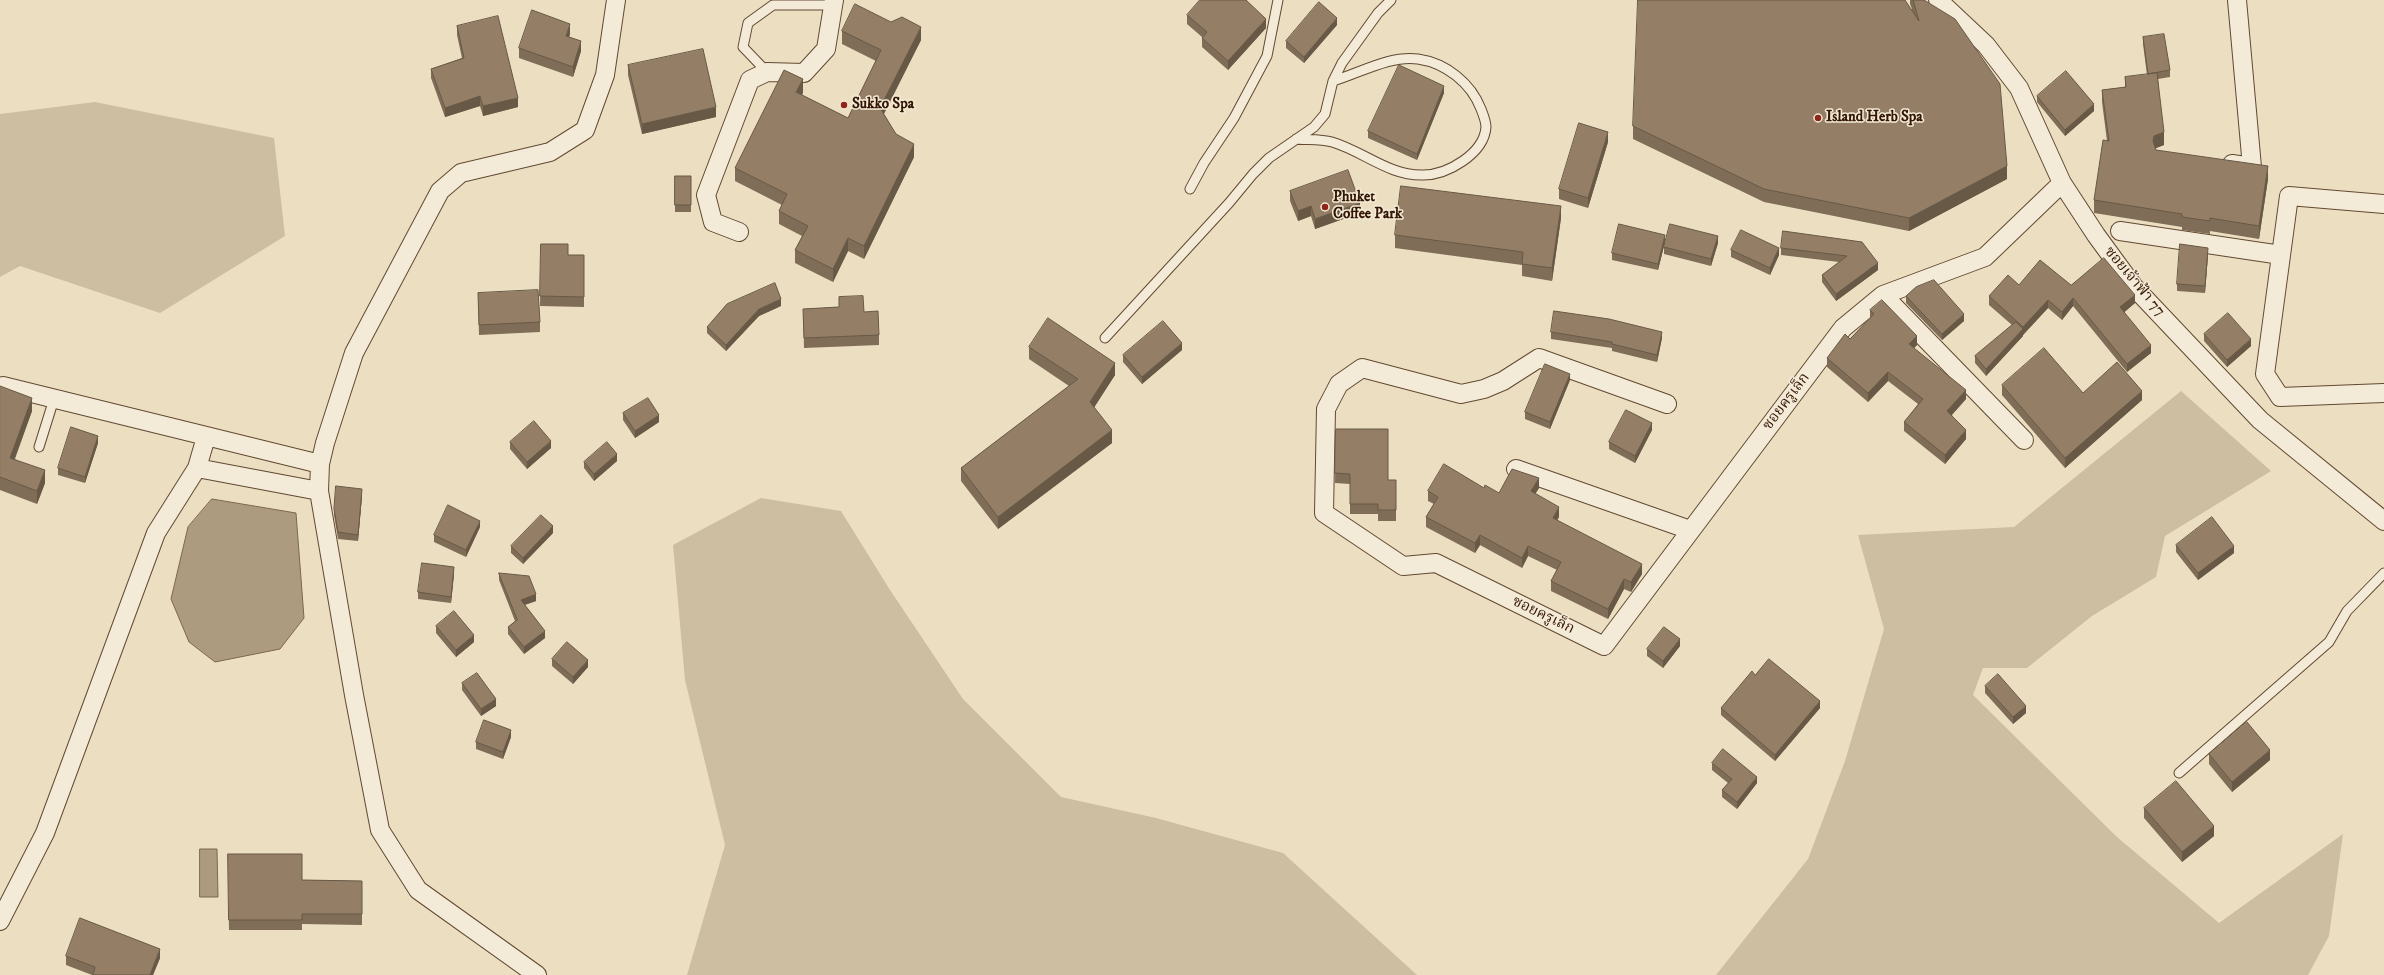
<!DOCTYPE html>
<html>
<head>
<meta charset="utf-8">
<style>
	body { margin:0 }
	canvas { display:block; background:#ecdfc1 }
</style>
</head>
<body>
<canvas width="2384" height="975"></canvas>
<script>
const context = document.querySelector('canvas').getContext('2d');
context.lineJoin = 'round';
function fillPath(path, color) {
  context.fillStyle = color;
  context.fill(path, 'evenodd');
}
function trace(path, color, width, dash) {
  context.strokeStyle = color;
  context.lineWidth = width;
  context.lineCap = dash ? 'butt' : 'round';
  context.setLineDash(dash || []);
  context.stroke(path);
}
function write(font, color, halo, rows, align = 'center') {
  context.font = font + ' "IM FELL DW Pica","Noto Serif Thai",serif';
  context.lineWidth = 3;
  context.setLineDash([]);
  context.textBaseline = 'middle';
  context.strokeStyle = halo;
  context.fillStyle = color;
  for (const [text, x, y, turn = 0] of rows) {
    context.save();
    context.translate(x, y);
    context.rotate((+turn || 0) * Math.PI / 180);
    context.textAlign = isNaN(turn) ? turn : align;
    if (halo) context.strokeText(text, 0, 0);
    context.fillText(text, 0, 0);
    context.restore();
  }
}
const green = new Path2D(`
	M95 102 274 138 285 236 160 313 20 266 0 277V114Z
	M2181 391 2271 471 2165 536 2156 577 2092 616 2027 668H1983L1973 695 2117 837 2219 923 2343 834 2329 936 2308 975H1716L1808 859 1845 761 1884 629 1858 535 2014 527Z
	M761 498 841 511 890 590 963 699 1061 797 1156 818 1283 853 1417 975H687L725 845 685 680 673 545Z`);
const water = new Path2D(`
	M212 499 296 513 304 618 280 649 215 662 189 642 171 599 188 527Z
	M200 849H217L218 897H200Z`);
const service = new Path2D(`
	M767 72 743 47 748 23 773 5H833
	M1296 139C1307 140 1321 139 1332 142 1363 151 1389 176 1423 175 1447 175 1484 154 1486 127 1486 122 1483 114 1481 109 1471 83 1446 63 1418 59 1390 55 1360 73 1333 81
	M1190 189 1204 163 1234 118 1267 56 1278 0
	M1105 338 1229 203 1253 174 1269 158 1314 127 1325 114 1333 81 1342 63 1378 13 1391 0
	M39 447 54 399
	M2179 773 2329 642 2347 611 2384 573`);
const minor = new Path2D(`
	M1938 0 1986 45 2019 88 2062 183 2096 235 2134 287 2260 420 2384 521
	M2232 164 2252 167 2237 0
	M2384 204 2289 196 2265 374 2280 397 2384 393
	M2120 231 2281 255
	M739 232 713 222 706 195 750 80 767 72 804 73 826 49 834 0
	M1883 295 2024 440
	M3 386 320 464
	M1667 404 1539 358 1503 381 1484 389 1461 394 1362 368 1339 384 1326 409 1324 513 1403 566 1436 563 1604 646 1843 328 1883 295 1985 257 2062 183
	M197 468 319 491
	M1516 469 1690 530
	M0 921 45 833 156 533 197 468 206 437
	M537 975 418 890 380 830 354 695 319 491 320 464 325 443 354 353 440 191 461 173 550 152 585 130 605 75 616 0`);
const wall = new Path2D(`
	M1910 0H1924L2007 179 1909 231 1764 202 1633 139V126L1912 9 1910 4Z
	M1187 15 1266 28 1228 70 1202 47V37L1187 24Z
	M1337 25 1304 63 1286 48V41Z
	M457 26 518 107 483 116 480 106 445 117 431 78V69L462 58 457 35Z
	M842 31 921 40 884 114 896 134 914 157 864 259 848 251 833 282 795 263V250L802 236 779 224V211L782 205 735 181V168L803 93 802 95 848 118 876 61 842 44Z
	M570 34 569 37 581 51 573 77 519 58V48Z
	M2143 37 2170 70V77L2158 79 2164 145 2155 148 2156 150 2268 179 2259 239 2210 231V234L2182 230V227L2094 213V200L2107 141 2102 102V90L2125 87V77L2147 75 2143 44Z
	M628 65 716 117 642 134 628 75Z
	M1444 93 1417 160 1368 138V131Z
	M2037 96 2094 111 2065 136 2037 102Z
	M1608 142 1588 208 1559 199V189Z
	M675 176H691V212H675Z
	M1290 191 1360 213 1315 229 1311 216 1298 221 1290 201Z
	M1561 218 1552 281 1522 276V265L1395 248V235Z
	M1665 242 1658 270 1612 260V253Z
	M1862 242 1878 270 1836 301 1822 282V275L1839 262 1781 255V248Z
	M1718 243 1711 266 1664 254V247Z
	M541 244 568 255H584V307L540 306Z
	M1731 250 1779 255 1770 275 1731 257Z
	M2208 255 2205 293 2177 291V284Z
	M2071 285 2135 303 2124 312 2151 353 2127 372 2073 306 2062 320 2048 308 2023 335V336L1986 376 1975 363V356L2012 325 1989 305V296Z
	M478 293 540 322V332L479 335Z
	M1906 296 1964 321 1942 340 1906 303Z
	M839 297 864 312 879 335V345L804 348 803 309 839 307Z
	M781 306 759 316 726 351 707 333V327Z
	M1870 310 1917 345 1914 348 1966 399 1952 415 1966 439 1945 464 1904 431V422L1918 404 1888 381 1868 402 1827 367V358L1850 339 1870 318Z
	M1551 332 1662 338 1657 362 1612 351V348L1551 339Z
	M2204 334 2251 346 2227 367 2204 341Z
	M1029 347 1115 375 1094 407 1112 443 998 529 961 481V468L1069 386 1029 359Z
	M1182 350 1142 384 1123 362V355Z
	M1570 380 1550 429 1525 419V412Z
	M2002 385 2083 393 2142 400 2065 468 2002 395Z
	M0 386 32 411 15 459 45 483 37 504 0 490Z
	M623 413 659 422 635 438 623 420Z
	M1336 429 1388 480H1396V521H1378V514H1350V484L1335 483Z
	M1652 430 1635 463 1609 449V442Z
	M510 442 551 448 527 469 510 449Z
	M98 443 85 483 58 475V468Z
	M617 461 594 481 584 468V462Z
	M1539 488 1535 494 1559 517 1557 520 1642 574 1631 592 1624 589 1608 619 1551 591V581L1557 570 1528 556 1522 568 1480 545 1475 553 1426 527V517L1434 504 1428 501V491L1499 493Z
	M362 496 358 541 338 539 334 515V509Z
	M480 527 466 557 434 542V535Z
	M553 533 523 564 511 553V546Z
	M2176 545 2234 553 2198 580 2176 552Z
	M499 573 536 601 525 605 545 638 524 654 508 634V627L515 621 499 580Z
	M454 574 451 603 418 599V592Z
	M436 626 474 642 456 657 436 633Z
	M1680 646 1663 668 1647 656V649Z
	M552 659 588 667 573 684 552 666Z
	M1755 675 1820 708 1775 761 1721 715V708Z
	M462 683 496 706 481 716 462 690Z
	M1985 686 2026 713 2013 724 1985 693Z
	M511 737 503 759 476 749V742Z
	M2209 754 2270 760 2232 792 2209 764Z
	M1712 763 1757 783 1737 809 1722 797V790L1728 783 1712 770Z
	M2144 808 2214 836 2182 862 2144 818Z
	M228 854 302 880 362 881V925L302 924V930H229Z
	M66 956 160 958 153 975H92L66 965Z`);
const shadedWall = new Path2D(`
	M1337 18V25L1304 63V57Z
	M1266 19V28L1228 70V61Z
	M570 24V34L566 46V36Z
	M921 27V40L880 121V108Z
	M581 41V51L573 77V67Z
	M803 79V93L796 105V92Z
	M1444 86V93L1417 160V154Z
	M480 96V106L445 117V108Z
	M518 98V107L483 116V106Z
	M2094 104V111L2065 136V130Z
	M716 107V117L642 134V124Z
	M1608 132V142L1588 208V198Z
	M2164 132V145L2154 149 2153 141 2154 136Z
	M914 144V157L864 259V246Z
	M2007 166V179L1909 231V218Z
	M2268 166V179L2259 239V226Z
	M1360 203V213L1315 229V219Z
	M1311 206V216L1298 221V211Z
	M1561 206V218L1552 281V268Z
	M1665 235V242L1658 270V264Z
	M1718 236V243L1711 266V259Z
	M848 238V251L833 282V269Z
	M1779 248V255L1770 275V268Z
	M2208 248V255L2205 293V286Z
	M1878 263V270L1836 301V294Z
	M2135 295V303L2120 316V307Z
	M2073 298V306L2062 320V312Z
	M781 299V306L759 316 726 351V345L759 309Z
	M2048 300V308L2023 335V327Z
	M1964 314V321L1942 340V334Z
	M2023 329V336L1986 376V369Z
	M1662 332V338L1657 362V355Z
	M1917 336V345L1909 353V344Z
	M2251 339V346L2227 367V360Z
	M1182 343V350L1142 384V377Z
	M2151 345V353L2127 372V364Z
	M1115 363V375L1090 414V402Z
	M1888 372V381L1868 402V393Z
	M1570 374V380L1550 429V422Z
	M1966 390V399L1947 420V411Z
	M2142 391V400L2065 468V458Z
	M32 398V411L10 471V458Z
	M659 415V422L635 438V431Z
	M1652 423V430L1635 463V456Z
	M1112 430V443L998 529V517Z
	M1966 430V439L1945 464V455Z
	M98 436V443L85 483V477Z
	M551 441V448L527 469V462Z
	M617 454V461L594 481V474Z
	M45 470V483L37 504V491Z
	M1539 478V488L1531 501V491Z
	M362 489V496L358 541V535Z
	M1559 507V517L1553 528V518Z
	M480 521V527L466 557V550Z
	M553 526V533L523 564V558Z
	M1480 535V545L1475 553V543Z
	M1528 546V556L1522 568V558Z
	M2234 546V553L2198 580V573Z
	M1642 564V574L1631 592V582Z
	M454 567V574L451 603V597Z
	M1624 579V589L1608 619V609Z
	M536 594V601L521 606V600Z
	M545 631V638L524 654V647Z
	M474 635V642L456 657V650Z
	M1680 639V646L1663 668V661Z
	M588 660V667L573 684V677Z
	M496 699V706L481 716V709Z
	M1820 701V708L1775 761V755Z
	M2026 706V713L2013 724V717Z
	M511 730V737L503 759V752Z
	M2270 750V760L2232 792V782Z
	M1757 777V783L1737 809V802Z
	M2214 826V836L2182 862V852Z
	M160 949V958L153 975H150Z`);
const building = new Path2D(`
	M1200 0H1246L1266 19 1228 61 1202 38 1207 32 1187 15Z
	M1638 0H1905L1919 21 1913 0H1924L1955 19 2000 84 2007 166 1909 218 1764 189 1633 126Z
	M1319 2 1337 18 1304 57 1286 41Z
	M855 4 891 22 902 17 921 27 880 108 896 134 914 144 864 246 848 238 833 269 795 250 808 226 779 211 787 194 735 168 784 70 803 79 796 92 848 118 881 50 842 31Z
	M532 10 570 24 566 36 581 41 573 67 519 48Z
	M498 16 518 98 483 106 480 96 445 108 431 69 464 58 457 26Z
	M2164 34 2170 70 2148 74 2143 37Z
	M703 49 716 107 642 124 628 65Z
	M1399 65 1444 86 1417 154 1368 131Z
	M2066 71 2094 104 2065 130 2037 96Z
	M2157 73 2164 132 2154 136 2153 141 2156 150 2268 166 2259 226 2210 218V221L2182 217V214L2094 200 2103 140 2109 141 2102 90 2126 87 2125 77Z
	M1579 123 1608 132 1588 198 1559 189Z
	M1348 170 1360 203 1315 219 1311 206 1298 211 1290 191Z
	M675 176H691V205H675Z
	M1401 186 1561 206 1552 268 1522 264 1523 252 1395 235Z
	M1619 224 1665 235 1658 264 1612 253Z
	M1670 224 1718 236 1711 259 1664 247Z
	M1741 230 1779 248 1770 268 1731 250Z
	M1783 231 1862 242 1878 263 1836 294 1822 275 1847 256 1781 248Z
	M541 244H568V255H584V297L540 296Z
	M2180 244 2208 248 2205 286 2177 284Z
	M2104 258 2135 295 2120 307 2151 345 2127 364 2073 298 2062 312 2048 300 2023 327 1989 296 2008 275 2019 285 2040 260 2071 285Z
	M1934 280 1964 314 1942 334 1906 296 1916 287Z
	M775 283 781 299 759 309 726 345 707 327 727 304Z
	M538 290 540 322 479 325 478 293Z
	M863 296 864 312 878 311 879 335 804 338 803 309 839 307V297Z
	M1882 300 1917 336 1909 344 1966 390 1947 411 1966 430 1945 455 1904 422 1923 399 1888 372 1868 393 1827 358 1845 334 1850 339 1874 314 1870 310Z
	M1554 311 1609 319 1662 332 1657 355 1612 344V342L1551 332Z
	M2228 313 2251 339 2227 360 2204 334Z
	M1048 318 1115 363 1090 402 1112 430 998 517 961 468 1078 379 1029 347Z
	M1163 321 1182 343 1142 377 1123 355Z
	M2016 322 2023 329 1986 369 1975 356Z
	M2044 348 2083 393 2117 362 2142 391 2065 458 2002 385Z
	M1545 364 1570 374 1550 422 1525 412Z
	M0 386 32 398 10 458 45 470 37 491 0 477Z
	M648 398 659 415 635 431 623 413Z
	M1626 410 1652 423 1635 456 1609 442Z
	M534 421 551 441 527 462 510 442Z
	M71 427 98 436 85 477 58 468Z
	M1336 429H1388V480H1396V510H1378V504H1350V474L1335 473Z
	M607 442 617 454 594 474 584 462Z
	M1444 464 1484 488 1485 485 1499 493 1512 469 1539 478 1531 491 1559 507 1553 518 1642 564 1631 582 1624 579 1608 609 1551 581 1561 562 1528 546 1522 558 1480 535 1475 543 1426 517 1438 497 1428 491Z
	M336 486 362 489 358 535 338 532 334 509Z
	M448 505 480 521 466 550 434 535Z
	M541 515 553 526 523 558 511 546Z
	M2212 517 2234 546 2198 573 2176 545Z
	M422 563 454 567 451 597 418 592Z
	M499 573 529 576 536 594 521 600 545 631 524 647 508 627 517 620Z
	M454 611 474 635 456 650 436 626Z
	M1664 627 1680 639 1663 661 1647 649Z
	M567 642 588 660 573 677 552 659Z
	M1769 659 1820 701 1775 755 1721 708 1752 671 1755 675Z
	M477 673 496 699 481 709 462 683Z
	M1998 674 2026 706 2013 717 1985 686Z
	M484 720 511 730 503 752 476 742Z
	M2247 722 2270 750 2232 782 2209 754Z
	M1723 749 1757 777 1737 802 1722 790 1732 779 1712 763Z
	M2176 781 2214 826 2182 852 2144 808Z
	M228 854H302V880L362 881V914H302V920H229Z
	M80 918 160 949 150 975H93L95 967 66 956Z`);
const markers = [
	[844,105,4,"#8f2418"],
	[1818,118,4,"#8f2418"],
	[1325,207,4,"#8f2418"]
];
const poiNames = [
	["Sukko Spa",852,105],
	["Island Herb Spa",1826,118],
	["Phuket",1333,198],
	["Coffee Park",1333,215]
];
const streetNames = [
	["ซอยเจ้าฟ้า 77",2134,282,50],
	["ซอยครูเล็ก",1787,402,-53],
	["ซอยครูเล็ก",1543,616,26]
];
fillPath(green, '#cdbda1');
fillPath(water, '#ad9b80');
trace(water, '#7d664e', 1);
trace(service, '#624932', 11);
trace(minor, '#624932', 20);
trace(service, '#f3ead7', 9);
trace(minor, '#f3ead7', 18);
fillPath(wall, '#7f6d58');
fillPath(shadedWall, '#685947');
fillPath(building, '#947f66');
trace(building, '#685947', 1);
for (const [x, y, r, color] of markers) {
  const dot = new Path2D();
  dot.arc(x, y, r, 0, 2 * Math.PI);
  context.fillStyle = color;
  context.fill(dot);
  trace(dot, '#f3ead7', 1.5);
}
write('bold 15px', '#341703', '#f3ead7', poiNames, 'left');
write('15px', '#341703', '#f3ead7', streetNames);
</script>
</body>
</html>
